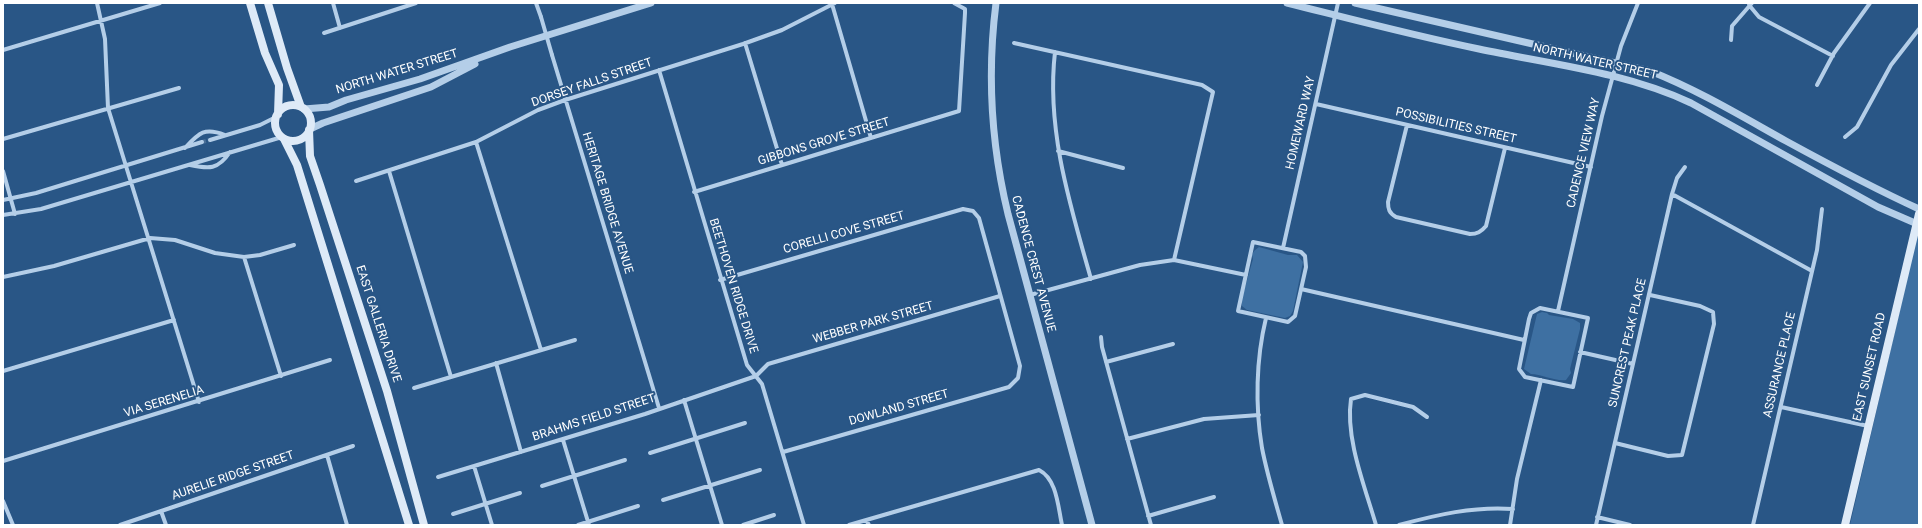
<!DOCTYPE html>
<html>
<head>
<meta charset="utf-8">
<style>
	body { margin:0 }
	#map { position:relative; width:1922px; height:528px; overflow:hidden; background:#295686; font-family:Roboto,sans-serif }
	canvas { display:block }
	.frame { position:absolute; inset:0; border:4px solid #fff; pointer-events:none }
</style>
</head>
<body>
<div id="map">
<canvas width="1922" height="528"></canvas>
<div class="frame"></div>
</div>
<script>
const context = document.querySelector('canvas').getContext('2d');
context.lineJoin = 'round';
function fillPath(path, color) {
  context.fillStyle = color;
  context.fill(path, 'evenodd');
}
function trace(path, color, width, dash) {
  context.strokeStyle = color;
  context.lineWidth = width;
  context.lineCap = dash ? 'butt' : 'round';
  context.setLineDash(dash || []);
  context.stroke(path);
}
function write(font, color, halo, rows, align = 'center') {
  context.font = font + ' Roboto,sans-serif';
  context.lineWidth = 4;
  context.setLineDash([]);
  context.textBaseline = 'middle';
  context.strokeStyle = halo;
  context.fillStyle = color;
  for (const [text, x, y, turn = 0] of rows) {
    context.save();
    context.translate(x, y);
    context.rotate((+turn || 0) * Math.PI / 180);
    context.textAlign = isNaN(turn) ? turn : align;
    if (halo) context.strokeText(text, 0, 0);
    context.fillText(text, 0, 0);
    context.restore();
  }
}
const green = new Path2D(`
	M1919 227V525H1850Z
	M1259 247 1288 255H1297L1303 262 1293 311 1290 316 1285 318 1247 310 1242 306V298L1253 259 1252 255 1254 251Z
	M1542 312 1547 313 1549 315 1573 319 1580 323V329L1570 369 1571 373 1566 380C1557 382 1541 374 1531 374L1524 369 1537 314Z`);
const minorTunnel = new Path2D(`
	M202 142 210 140`);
const minor = new Path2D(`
	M97 3 105 39 108 108 199 402
	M333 3 340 28
	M536 3 541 17
	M832 4 871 138
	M1749 5 1759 17 1833 56
	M324 33 416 3
	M1731 40 1732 26 1752 3
	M745 43 782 165
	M1014 43 1202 85 1213 92 1174 260
	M3 50 160 3
	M1055 52C1046 129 1070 205 1091 279
	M552 55 659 408
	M659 70 747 365 762 384 804 525
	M1817 85 1834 53 1870 3
	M1316 104 1591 167
	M1407 125 1388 202C1388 209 1389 213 1396 217L1470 234C1477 234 1481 232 1486 226L1505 148
	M1845 137 1857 127 1891 65 1919 29
	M3 139 179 88
	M210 140 260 125 276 117
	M476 142 541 350
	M185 148C199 133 204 127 225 135
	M1058 151 1123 168
	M190 165C209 169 218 170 230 152
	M3 171 15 214
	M389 171 451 377
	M356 181 476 142 538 110 565 100 743 44 782 30 835 3
	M694 192 959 111 965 13V9L954 3
	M1672 194 1812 271
	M3 200 36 193 202 142
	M3 215 41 209 282 137
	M1253 242 1301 252 1305 256 1306 267 1295 316 1288 322 1238 311Z
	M1283 248 1338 3
	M244 257 281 376
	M3 277 54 266 150 238 175 240 215 253 244 257 260 255 294 245
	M720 280 963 209 973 211 979 218 1020 366 1018 378 1009 387 783 452
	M1301 289 1524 340
	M1030 295 1140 265 1174 260 1246 275
	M1540 308 1588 318 1573 387 1525 377 1519 369 1529 319 1531 313Z
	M1558 311 1602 116 1621 46 1638 3
	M1266 318C1256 359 1255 406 1262 448 1267 474 1275 500 1282 525
	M1101 337 1102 347 1151 525
	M1580 352 1633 364
	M1106 362 1173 344
	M496 363 521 452
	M3 371 174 320
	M414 388 575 340
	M684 400 722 525
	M1781 407 1868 426
	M1127 439 1204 419 1259 415
	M563 440 589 525
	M1615 443 1668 456 1682 455 1714 324 1713 312 1700 306 1650 295
	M650 453 745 423
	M327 455 347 525
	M3 461 330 360
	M474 466 492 525
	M438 477 645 414 756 376 768 364 1000 296
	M542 486 625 460
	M663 500 760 470
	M3 501 13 525
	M161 511 166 525
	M453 514 520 493
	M1148 516 1214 497
	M1597 517 1630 525
	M866 520 869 525
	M120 525 353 446
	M578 525 638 506
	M743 525 774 515
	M849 525 1039 470C1057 479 1058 507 1062 525
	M1376 525C1365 487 1345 438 1351 399L1365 395 1413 407 1427 417
	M1399 525C1436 515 1474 506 1513 509
	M1510 525 1517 479 1541 380
	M1596 525 1672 194 1677 178 1685 167
	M1753 525 1817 250 1822 209`);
const tertiary = new Path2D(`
	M996 3C987 74 991 144 1008 214L1092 525
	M1287 3C1351 19 1415 36 1479 49 1550 64 1625 72 1691 103L1878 207 1915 223
	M1355 3 1650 71C1698 90 1741 116 1786 141 1830 165 1873 188 1919 209
	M304 109 329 107 346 100 420 79 510 47 651 3
	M310 129 323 123 431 87 475 64`);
const secondary = new Path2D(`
	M250 3 265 53 279 85 278 114
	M268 3 287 68 301 107
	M275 123a18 18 0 1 1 36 0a18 18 0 1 1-36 0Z
	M309 130 310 156 320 185 387 391 424 525
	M284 139 297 165 409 525
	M1845 525 1919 214`);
const minorBridge = new Path2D(`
	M541 17 552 55`);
const streetNames = [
	["NORTH WATER STREET",1595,62,13],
	["NORTH WATER STREET",397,72,-17],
	["DORSEY FALLS STREET",592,83,-19],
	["HOMEWARD WAY",1301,123,-77],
	["POSSIBILITIES STREET",1456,126,13],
	["GIBBONS GROVE STREET",824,142,-17],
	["CADENCE VIEW WAY",1584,153,-77],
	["HERITAGE BRIDGE AVENUE",607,203,73],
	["CORELLI COVE STREET",844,233,-16],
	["CADENCE CREST AVENUE",1033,264,75],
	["BEETHOVEN RIDGE DRIVE",733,286,73],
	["WEBBER PARK STREET",873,323,-16],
	["EAST GALLERIA DRIVE",378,324,72],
	["SUNCREST PEAK PLACE",1628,343,-77],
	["ASSURANCE PLACE",1780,365,-77],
	["EAST SUNSET ROAD",1870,367,-77],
	["VIA SERENELIA",164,402,-17],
	["DOWLAND STREET",899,408,-16],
	["BRAHMS FIELD STREET",594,418,-18],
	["AURELIE RIDGE STREET",233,476,-19]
];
fillPath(green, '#3e70a2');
trace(minorTunnel, '#496f98', 4, [4, 2]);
trace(minor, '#b4cee8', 4);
trace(tertiary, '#b4cee8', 7);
trace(secondary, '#deeaf7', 8);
trace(minorBridge, '#b4cee8', 4);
write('12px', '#fff', '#295686', streetNames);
</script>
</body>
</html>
